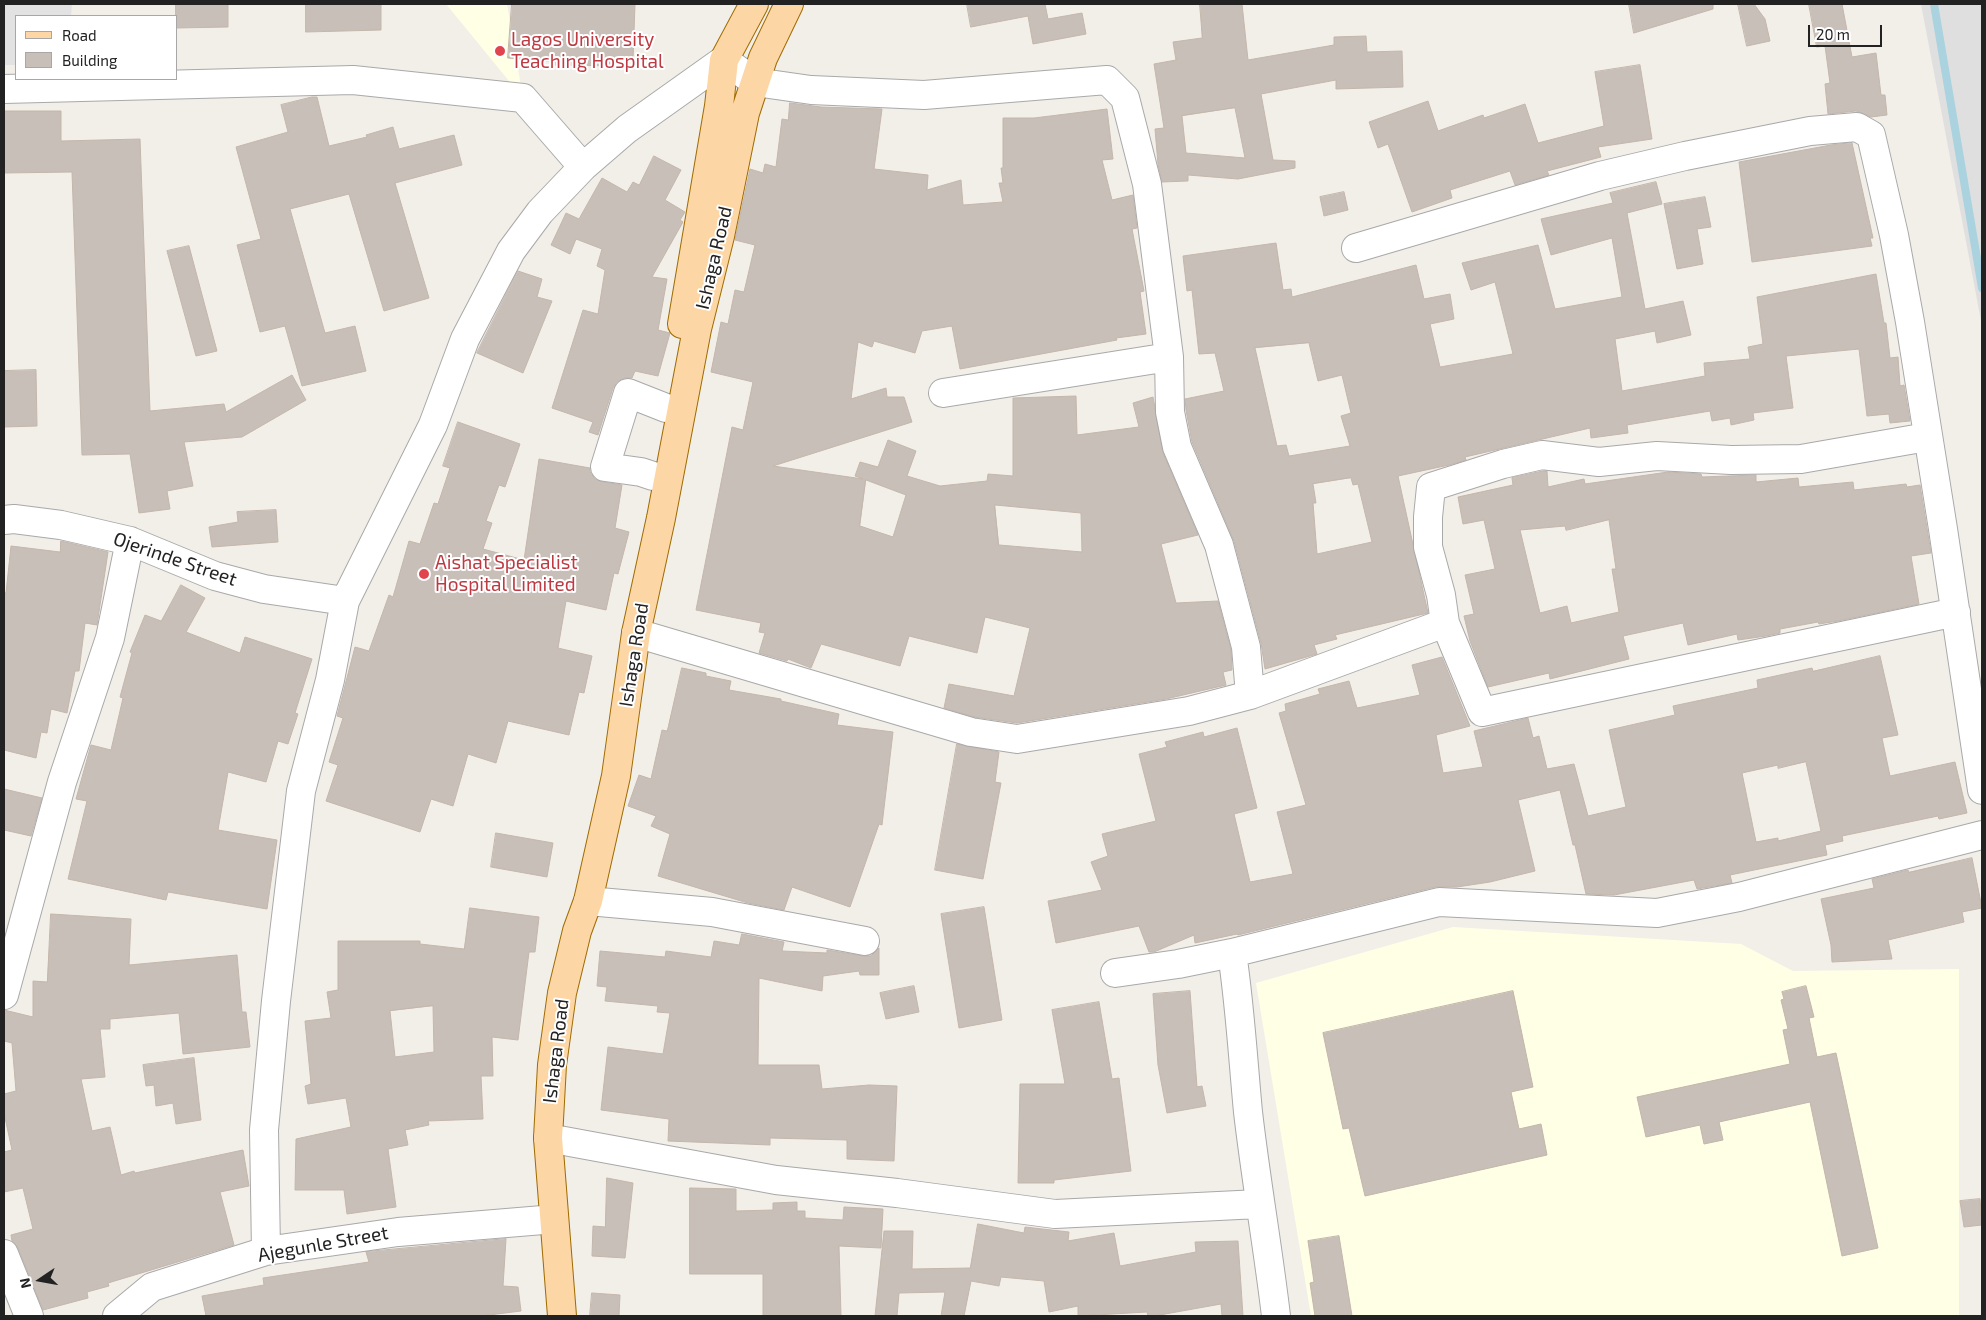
<!DOCTYPE html>
<html>
<head>
<meta charset="utf-8">
<style>
	body { margin:0 }
	#map { position:relative; width:1986px; height:1320px; overflow:hidden; background:#f2efe9; font-family:"Exo 2",sans-serif }
	canvas { display:block }
	.frame { position:absolute; inset:0; border:5px solid #222; pointer-events:none }
	.legend { position:absolute; left:15px; top:15px; width:162px; height:65px; box-sizing:border-box; background:#fff; border:1px solid #a7a7a7; margin:0; padding:6px 9px; list-style:none; font-size:15px; color:#222 }
	.legend li { display:flex; align-items:center; gap:10px; height:25px }
	.legend b { width:25px; border:1px solid #a7a7a7 }
	.north { position:absolute; left:15px; top:1255px; width:50px; height:50px; -webkit-text-stroke:4px #fff; paint-order:stroke; rotate:258deg; font-size:14px; font-weight:700; line-height:20px; text-align:center; color:#222 }
	.north::after { content:''; display:block; margin:auto; width:18px; height:22px; background:#222; clip-path:polygon(50% 0,100% 100%,50% 72%,0 100%) }
	.scale { position:absolute; left:1808px; top:25px; width:74px; height:22px; box-sizing:border-box; border:2px solid #222; border-top:0; padding-left:6px; font-size:15px; line-height:18px; white-space:nowrap; color:#222; -webkit-text-stroke:4px #fff; paint-order:stroke }
</style>
</head>
<body>
<div id="map">
<canvas width="1986" height="1320"></canvas>
<div class="frame"></div>
<ul class="legend">
<li><b style="height:6px;background:#fcd6a4"></b>Road</li>
<li><b style="height:14px;background:#c7bfb8"></b>Building</li>
</ul>
<div class="north">N</div>
<div class="scale">20 m</div>
</div>
<script>
const context = document.querySelector('canvas').getContext('2d');
context.lineJoin = 'round';
function fillPath(path, color) {
  context.fillStyle = color;
  context.fill(path, 'evenodd');
}
function trace(path, color, width, dash) {
  context.strokeStyle = color;
  context.lineWidth = width;
  context.lineCap = dash ? 'butt' : 'round';
  context.setLineDash(dash || []);
  context.stroke(path);
}
function write(font, color, halo, rows, align = 'center') {
  context.font = font + ' "Exo 2",sans-serif';
  context.lineWidth = 4;
  context.setLineDash([]);
  context.textBaseline = 'middle';
  context.strokeStyle = halo;
  context.fillStyle = color;
  for (const [text, x, y, turn = 0] of rows) {
    context.save();
    context.translate(x, y);
    context.rotate((+turn || 0) * Math.PI / 180);
    context.textAlign = isNaN(turn) ? turn : align;
    if (halo) context.strokeText(text, 0, 0);
    context.fillText(text, 0, 0);
    context.restore();
  }
}
const residential = new Path2D(`
	M1921 4H1982V326Z`);
const education = new Path2D(`
	M446 4H507L523 98Z
	M1453 927 1741 944 1793 971 1959 969V1316H1311L1256 983Z`);
const parking = new Path2D(`
	M4 4H72L71 16H16V65H4Z`);
const stream = new Path2D(`
	M1934 4 1982 288`);
const building = new Path2D(`
	M176 4H228V27L176 28Z
	M306 4H381V30L306 32Z
	M512 4H635L633 60 616 59V66L555 65V62L508 58Z
	M967 4H1045L1048 19 1082 13 1086 34 1033 44 1028 16 971 27Z
	M1200 4H1242L1248 60 1334 45V37L1366 36 1367 52 1402 51 1403 87 1336 89V80L1261 94 1273 160 1295 161V168L1238 179 1188 175V181L1162 182 1158 164 1155 129 1164 128 1154 64 1176 60 1173 42 1202 38ZM1235 108 1245 158 1186 153 1182 116Z
	M1629 4H1713V9L1634 33Z
	M1738 4H1754L1765 19 1770 41 1747 46Z
	M1809 4H1842L1852 57 1876 53 1881 95H1885L1887 115 1871 117 1856 111 1828 114 1825 84 1830 83 1825 46 1817 47Z
	M1640 65 1652 139 1598 147 1601 157 1547 171 1549 175 1515 185 1510 171 1450 190 1452 198 1412 212 1388 144 1378 148 1369 122 1428 101 1438 131 1483 115 1484 118 1525 104 1538 143 1604 126 1595 72Z
	M312 97H317L329 146 367 137 366 135 393 127 399 149 454 135 462 165 395 183 429 298 384 311 349 194 290 209 325 333 355 326 366 371 302 386 285 326 260 332 237 245 261 239 236 147 288 132 281 105Z
	M790 103 821 107 882 109 874 169 928 175 927 190 961 180 963 205 1003 202 999 183H1003L1001 168H1003V118H1034L1107 109 1113 159 1102 160 1112 200 1133 195 1137 228 1132 229 1144 291 1140 292 1146 334 1116 338 1117 340 960 369 952 326 922 331 915 353 874 341 872 347 858 342 851 399 886 388 887 397H904L912 422 773 466 863 479 855 476 860 462 878 467 888 440 916 451 907 476 940 486 987 481 988 474 1013 476V398L1076 396 1077 435 1139 427 1133 403 1153 397 1163 453 1198 535 1161 544 1176 603 1218 601 1231 650 1232 670 1223 672 1226 685 1166 699 1017 723 974 717 944 708 949 684 1014 696 1030 628 985 617 977 653 909 636 900 666 821 644 811 668 788 659 787 661 759 653 765 633 759 632 761 623 696 610 732 427 743 430 753 382 711 372 721 322 728 324 735 290 744 292 755 245 735 240 750 169 763 173 765 164 776 167 782 119 788 120ZM866 480 906 495 893 537 860 526ZM995 505 1081 513 1082 552 999 545Z
	M4 111H61V141L140 139 150 411 224 404 226 412 292 375 306 400 242 437 184 442 193 486 167 491 170 509 139 513 130 454 82 455 72 172 4 173Z
	M1852 143 1873 238H1870L1872 246 1752 262 1739 162 1831 145Z
	M654 156 681 170 665 200 685 212 680 220 683 222 652 277 667 279 658 330 670 333 658 376 635 371 632 378H625L617 382 613 388 598 435 589 432 593 422 552 408 583 310 598 314 605 270 597 266 602 249 576 239 570 254 551 245 566 213 579 219 602 178 627 192 633 182 639 185Z
	M1656 182 1662 204 1627 213 1645 309 1683 301 1691 335 1657 343 1655 331 1615 339 1622 391 1705 376 1704 363 1750 359 1748 347 1763 344 1757 297 1876 274 1884 323H1886L1890 358 1898 357 1900 386 1904 385 1910 421 1890 423 1889 414 1867 416 1859 349 1786 356 1793 408 1753 413 1754 420 1731 425 1730 418 1712 421 1710 411 1627 425 1628 433 1591 438 1590 428 1465 457 1466 460 1449 465 1398 476 1428 613 1335 635 1337 639 1314 645 1317 654 1265 669 1261 643 1234 541 1192 442 1186 410 1185 399 1224 391 1215 353 1199 354 1192 290 1187 291 1183 256 1276 243 1283 290 1291 289 1292 297 1416 265 1424 299 1450 294 1454 319 1430 324 1440 367 1513 354 1495 282 1471 290 1462 263 1538 245 1555 309 1622 297 1612 238 1551 255 1541 219 1613 203 1610 193ZM1309 343 1318 381 1342 375 1351 413 1341 416 1350 446 1289 456 1286 445 1277 446 1255 348ZM1351 478 1353 485 1358 484 1372 542 1317 554 1313 503H1316L1313 484Z
	M1344 192 1348 210 1324 216 1320 197Z
	M1705 197 1711 227 1697 229 1703 264 1677 269 1664 204Z
	M189 246 217 351 196 356 167 251Z
	M518 271 542 279 537 297 552 301 523 373 477 353Z
	M36 370 37 426 4 427V371Z
	M458 422 520 444 505 487 499 485 486 521 492 523 483 549 524 560 539 459 590 468V472L595 479 603 482 622 485 615 528 629 532 618 574 614 573 606 610 566 601 558 648 592 656 584 693 579 692 569 735 508 721 496 763 468 754 453 806 431 799 420 832 326 801 338 765 329 762 343 718 337 716 355 647 369 651 389 595 393 597 409 541 420 544 434 503 438 504 450 468 443 466Z
	M1543 471H1547L1548 487 1584 479 1585 484 1668 472 1701 474 1702 477 1756 475V482L1798 478 1799 487 1853 482 1854 490 1906 484 1907 487 1920 485 1931 553 1911 556 1919 604 1838 621 1819 624 1818 622 1780 629V633L1766 636 1738 640 1737 634 1688 645 1683 623 1623 636 1629 659 1550 679 1549 673 1488 687 1470 641 1464 616 1474 614 1465 575 1495 569 1484 520 1463 524 1458 497 1513 485 1512 478ZM1609 520 1616 569H1612L1619 612 1571 623 1567 606 1540 613 1520 530 1565 526 1566 530Z
	M276 510 278 542 212 547 209 527 238 522 237 512Z
	M61 541 108 552 97 625 85 623 79 671H75L67 713 51 709 47 733 41 732 36 758 4 750V593H6L11 546 60 552Z
	M181 585 205 598 186 632 240 653 245 637 312 659 295 713 298 714 288 744 278 741 266 782 228 772 218 830 277 840 267 909 168 892 166 900 68 879 87 801 76 799 91 745 111 750 123 698 120 697 132 653 130 652 145 615 161 621Z
	M1880 656 1898 735 1882 738 1890 776 1955 762 1967 813 1939 819 1938 816 1842 836 1843 841 1825 845 1827 855 1730 875 1732 883 1697 889 1694 880 1614 895 1586 894 1575 845H1573L1560 790 1518 800 1535 871 1490 882 1457 887H1435L1238 935 1237 934 1195 943 1194 935 1154 952H1149L1139 926 1056 943 1048 901 1102 890 1091 862 1108 856 1102 834 1156 821 1139 754 1167 747 1165 742 1203 732 1204 737 1237 728 1257 808 1234 814 1250 882 1293 874 1277 812 1306 805 1279 713 1286 711 1285 704 1320 694 1318 689 1349 681 1357 708 1420 695 1412 665 1442 657 1470 726 1436 735 1443 773 1483 767 1474 731 1528 718 1533 738 1539 736 1547 769 1574 764 1588 816 1626 807 1609 730 1675 715 1673 706 1758 688 1757 680 1812 668 1813 671ZM1806 762 1821 831 1778 841V838L1756 842 1742 773 1778 765V768Z
	M682 668 706 673V676L731 681 729 690 781 699V701L839 714 837 725 893 732 882 825 879 824 850 907 792 887 784 910 748 903 658 876 670 834 651 826 656 816 628 806 639 775 651 779 662 730 667 731Z
	M957 744 999 752 995 782 1001 783 983 879 935 870Z
	M4 789 42 798 31 836 4 830Z
	M496 833 553 843 547 877 491 867Z
	M1972 858 1982 908 1962 912 1964 922 1888 940 1892 959 1832 962 1831 945 1821 899 1874 888 1872 879 1908 870 1909 872Z
	M984 907 1002 1020 959 1028 941 914Z
	M470 908 539 917 535 952H529L518 1040 492 1037 493 1076H481L483 1119 428 1121 429 1125 405 1130 408 1145 388 1149 396 1207 347 1214 344 1190H295L296 1139 351 1127 346 1098 308 1104 305 1086 311 1084 305 1021 331 1018 327 992 338 990V941H420V944L464 949ZM433 1006 434 1052 395 1057 390 1011Z
	M51 914 131 919 129 965 237 955 242 1012H246L250 1047 183 1054 179 1013 110 1019V1029H100L105 1077 81 1079 92 1131 110 1127 121 1175 134 1171 135 1173 243 1150 249 1186 220 1192 234 1245 108 1283 109 1286 87 1292 88 1298 43 1310 18 1248 12 1241 11 1235 33 1229 23 1188 4 1192V1152L12 1150 4 1113V1094L16 1091 12 1043 4 1041V1010L33 1017V981L47 982Z
	M742 934 784 942 782 951 827 953V950L863 956H871L879 948V975H860L859 971 823 976 822 991 759 978 758 1065H819L822 1089 869 1085 897 1086 894 1161 847 1159V1140L770 1138V1145L668 1141 669 1119 601 1110 608 1047 663 1054 670 1013 657 1012 658 1006 605 1001 607 987 597 986 600 951 665 957 666 951 711 957 714 941 739 945Z
	M914 986 919 1012 886 1019 880 993Z
	M1806 986 1814 1017 1809 1018 1817 1057 1836 1053 1878 1248 1842 1256 1810 1102 1719 1122 1723 1140 1704 1144 1700 1125 1646 1137 1637 1097 1790 1064 1783 1030 1788 1029 1781 1000 1784 999 1782 992Z
	M1190 991 1197 1087 1202 1086 1206 1106 1167 1113 1158 1065 1153 994Z
	M1513 991 1533 1087 1511 1092 1519 1129 1541 1124 1547 1155 1365 1196 1349 1128 1343 1129 1323 1033Z
	M1099 1002 1112 1079 1119 1078 1131 1171 1054 1180V1183H1018L1020 1084H1065L1052 1010Z
	M194 1058 201 1120 176 1124 173 1103 156 1106 154 1085 146 1086 143 1065Z
	M607 1178 633 1183 625 1258 592 1256 593 1226 605 1227Z
	M690 1188 736 1189V1211L773 1210V1203L797 1202V1211H805V1218L843 1220 844 1207 883 1209 881 1248 839 1246 841 1316H763V1274H690Z
	M1980 1199 1982 1225 1964 1227 1960 1201Z
	M978 1224 1024 1233 1025 1227 1069 1232 1068 1241 1114 1233 1120 1266 1196 1252 1195 1242 1238 1241 1243 1316H1222L1221 1304 1154 1316H1148L1147 1312 1078 1316V1306L1049 1312 1044 1281 1001 1277 999 1286 971 1281 964 1316H941L945 1292 899 1293 897 1316H875L884 1231H913L912 1269 970 1268Z
	M1339 1236 1352 1316H1315L1310 1283 1314 1282 1308 1241Z
	M506 1239 503 1286 518 1287 521 1311 481 1316H206L202 1296 264 1285 263 1278 369 1262 366 1252Z
	M592 1293 620 1295 619 1316H590Z`);
const minor = new Path2D(`
	M4 89 353 80 523 98 583 167
	M1356 248 1600 176 1685 156 1810 131 1857 127 1871 135 1894 235 1910 322 1943 529 1982 790
	M943 393 1169 357
	M1927 437 1801 459 1731 460 1657 456 1599 462 1542 455 1503 464 1431 487 1428 517V547L1441 595 1445 623 1482 712 1956 612
	M653 476 641 472 605 467 628 393 666 408
	M4 520 14 519 61 525 130 541 215 576 264 589 345 601
	M636 633 971 732 1017 739 1189 711 1250 695 1445 623
	M588 901 712 912 865 941
	M1232 953C1240 1006 1243 1059 1248 1112 1256 1181 1268 1248 1276 1316
	M1115 973 1178 964 1232 953 1439 902 1657 913 1739 897 1982 835
	M4 995 62 782 110 638 130 541
	M548 1138 776 1180 897 1193 1055 1214 1259 1204
	M266 1251 264 1130 276 1001 301 791 330 680 345 601 433 425 465 339 511 251 540 212 583 167 627 129 724 60 755 82 811 90 924 95 1107 80 1125 98 1147 184 1169 357 1170 412 1177 447 1219 545 1246 647 1250 695
	M4 1254 29 1316
	M117 1316 152 1287 266 1251 398 1232 543 1220`);
const major = new Path2D(`
	M682 324 719 106 724 60 754 4
	M562 1316 548 1138 552 1065 562 993 577 931 588 901 616 776 636 633 661 518 697 329 720 236 745 113 763 58 789 4`);
const markers = [
	[500,51,6,"#e0444e"],
	[424,574,6,"#e0444e"]
];
const healthNames = [
	["Lagos University",511,40],
	["Teaching Hospital",511,62],
	["Aishat Specialist",435,563],
	["Hospital Limited",435,585]
];
const streetNames = [
	["Ishaga Road",714,258,-77],
	["Ojerinde Street",175,559,19],
	["Ishaga Road",634,655,-81],
	["Ishaga Road",556,1051,-83],
	["Ajegunle Street",323,1244,-10]
];
fillPath(residential, '#e0dfdf');
fillPath(education, '#ffffe5');
fillPath(parking, '#e2e2e2');
trace(stream, '#aad3df', 8);
fillPath(building, '#c7bfb8');
trace(building, '#c4b6ab', 1);
trace(minor, '#a9a9a9', 30);
trace(major, '#a06b00', 30);
trace(minor, '#fff', 28);
trace(major, '#fcd6a4', 28);
for (const [x, y, r, color] of markers) {
  const dot = new Path2D();
  dot.arc(x, y, r, 0, 2 * Math.PI);
  context.fillStyle = color;
  context.fill(dot);
  trace(dot, '#fff', 2);
}
write('19px', '#be3a42', '#fff', healthNames, 'left');
write('19px', '#222', '#fff', streetNames);
</script>
</body>
</html>
